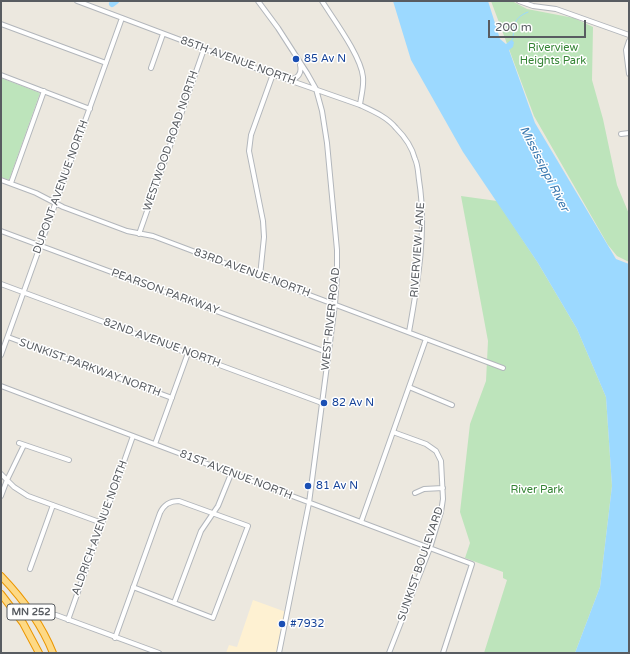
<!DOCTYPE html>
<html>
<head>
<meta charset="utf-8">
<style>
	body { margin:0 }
	#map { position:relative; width:630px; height:654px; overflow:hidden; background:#ece8df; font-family:"Varela Round",sans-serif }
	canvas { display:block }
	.frame { position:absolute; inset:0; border:2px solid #585c61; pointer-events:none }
	.scale { position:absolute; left:488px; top:20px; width:98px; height:18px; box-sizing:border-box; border:2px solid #585c61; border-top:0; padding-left:5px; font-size:12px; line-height:14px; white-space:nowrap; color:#585c61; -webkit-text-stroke:3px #fff; paint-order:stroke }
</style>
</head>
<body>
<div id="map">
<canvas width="630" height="654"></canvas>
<div class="frame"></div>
<div class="scale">200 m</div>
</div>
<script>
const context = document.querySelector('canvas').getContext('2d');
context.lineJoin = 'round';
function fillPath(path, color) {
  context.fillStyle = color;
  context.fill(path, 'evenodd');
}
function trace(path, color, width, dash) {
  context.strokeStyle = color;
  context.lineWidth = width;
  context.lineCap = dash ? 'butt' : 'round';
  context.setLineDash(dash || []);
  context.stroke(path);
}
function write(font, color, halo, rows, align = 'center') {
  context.font = font + ' "Varela Round",sans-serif';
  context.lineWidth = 3;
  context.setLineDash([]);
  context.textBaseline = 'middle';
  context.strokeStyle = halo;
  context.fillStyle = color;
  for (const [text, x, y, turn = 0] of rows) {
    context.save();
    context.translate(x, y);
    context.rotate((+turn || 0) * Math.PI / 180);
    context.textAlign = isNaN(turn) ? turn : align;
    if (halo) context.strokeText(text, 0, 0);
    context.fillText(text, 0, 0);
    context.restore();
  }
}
const commercial = new Path2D(`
	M253 600 286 612 277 653H226L229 645 237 647Z`);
const green = new Path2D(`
	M491 1H512L527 9 574 18 593 27 592 80 603 119 617 185 629 214V262L617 256 608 245 534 116Z
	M1 78 40 93 9 180 1 177Z
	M461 196 497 201 538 263 577 329 606 397 612 486 600 587 575 653H484L507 580 503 578V572L465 558 470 543 460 512 470 424 486 381 488 341Z`);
const water = new Path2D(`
	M393 1H488L500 39 506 44 511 40 514 42 513 47 509 50 535 123 616 259 629 264V653H575L600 587 612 486 606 397 577 329 538 263 463 152 411 60Z`);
const stream = new Path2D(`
	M512 41C516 26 511 19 528 12`);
const river = new Path2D(`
	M112 4 116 1`);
const minor = new Path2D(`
	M77 1 263 71 360 105C373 111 387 117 396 128 404 136 412 147 415 159 418 165 418 173 419 180 427 230 418 282 409 332
	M258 1 278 28 307 73 316 89 322 111 327 143 337 250V276L335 304 309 503 279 653
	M322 1C334 20 361 56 363 77 364 87 361 96 360 105
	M519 1 533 6 556 9 629 35
	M1 24 106 63
	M629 41 626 50 629 74
	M151 68 163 34
	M1 75 90 109
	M290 79C298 79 302 73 300 65
	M621 134 629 133
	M1 180 36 193 63 207 127 231 153 236 503 368
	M11 183 44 91
	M1 231 329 353
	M139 234 204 49
	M260 276 264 237 263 221 249 151 251 135 273 74
	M1 284 322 403
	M8 337 172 398
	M1 355 122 18
	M1 386 472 564 443 653
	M409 387 452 405
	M19 443 69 460
	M155 444 188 353
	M1 474 14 487 28 496 102 523
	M415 493 424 489 443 488
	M1 496 7 480 24 445
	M361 522 426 339
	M30 569 53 505
	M174 603 201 531 218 506 231 474
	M56 615 159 653
	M68 620 133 436
	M115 638 160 513C164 504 170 501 179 501L248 526 213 618 133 587
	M389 653 430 548 441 512 443 499 441 461 436 451 426 444 393 432`);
const highway = new Path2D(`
	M1 576C23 599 41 623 53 653
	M1 594 23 623 39 653`);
const markers = [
	[296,59,4,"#1a4fb4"],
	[324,403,4,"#1a4fb4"],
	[308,486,4,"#1a4fb4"],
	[282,624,4,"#1a4fb4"]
];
const shields = [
	[31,612,48]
];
const shieldNames = [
	["MN 252",31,612]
];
const parkNames = [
	["Riverview",553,48],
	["Heights Park",553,61],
	["River Park",537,490]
];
const transitNames = [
	["85 Av N",304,59],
	["82 Av N",332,403],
	["81 Av N",316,486],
	["#7932",290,624]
];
const streetNames = [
	["85TH AVENUE NORTH",238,61,20],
	["WESTWOOD ROAD NORTH",171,141,-71],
	["DUPONT AVENUE NORTH",61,187,-70],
	["RIVERVIEW LANE",418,250,-86],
	["83RD AVENUE NORTH",252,273,20],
	["PEARSON PARKWAY",165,292,20],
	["WEST RIVER ROAD",331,319,-84],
	["82ND AVENUE NORTH",162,343,20],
	["SUNKIST PARKWAY NORTH",90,368,20],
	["81ST AVENUE NORTH",236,475,21],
	["ALDRICH AVENUE NORTH",100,528,-70],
	["SUNKIST BOULEVARD",421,564,-71]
];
const waterNames = [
	["Mississippi River",544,169,63]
];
fillPath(commercial, '#fef1d2');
fillPath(green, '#bde4bb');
fillPath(water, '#9cd9ff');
trace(stream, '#9cd9ff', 1);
trace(river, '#9cd9ff', 6);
trace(minor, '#b2b6bb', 6);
trace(highway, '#eb9600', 8);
trace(minor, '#fff', 4);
trace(highway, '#fdd985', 6);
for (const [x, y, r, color] of markers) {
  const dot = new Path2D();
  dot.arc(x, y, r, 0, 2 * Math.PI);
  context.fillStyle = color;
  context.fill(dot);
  trace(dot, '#fff', 1.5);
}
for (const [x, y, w] of shields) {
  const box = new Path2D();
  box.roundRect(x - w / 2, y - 8, w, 16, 3);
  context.fillStyle = '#fff';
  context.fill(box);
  trace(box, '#585c61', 1);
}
write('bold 10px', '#585c61', null, shieldNames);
write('11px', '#348434', '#fff', parkNames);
write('11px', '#164399', '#fff', transitNames, 'left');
write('11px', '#585c61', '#fff', streetNames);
write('italic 12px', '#3a79b0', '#fff', waterNames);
</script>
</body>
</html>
